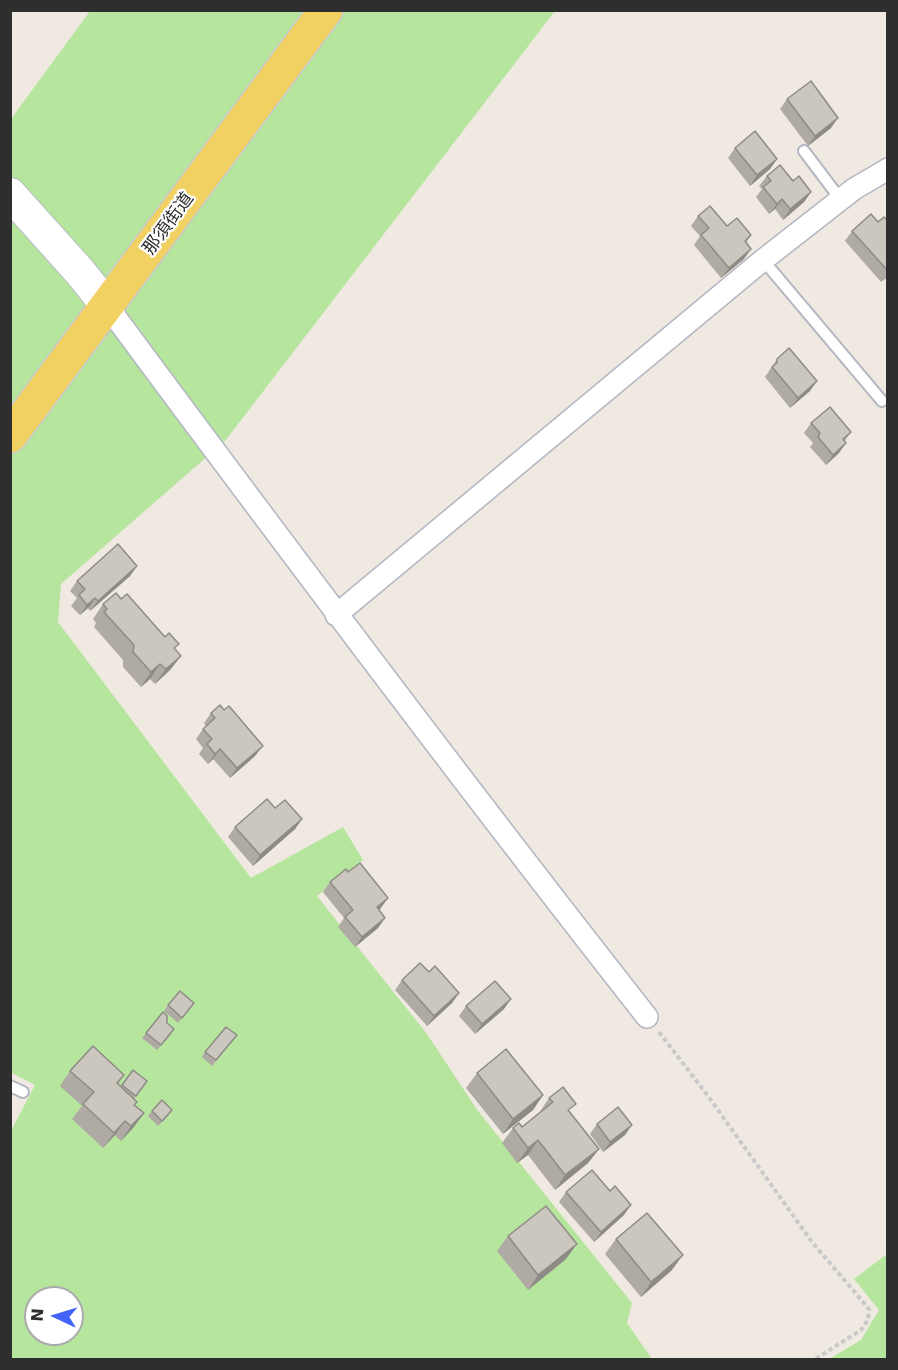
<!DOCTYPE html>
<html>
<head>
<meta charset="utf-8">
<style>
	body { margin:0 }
	#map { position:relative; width:898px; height:1370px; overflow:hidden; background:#efe9e1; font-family:"DejaVu Sans",sans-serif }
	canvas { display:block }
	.frame { position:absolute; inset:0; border:12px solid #2e2e2e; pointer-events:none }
	.north { position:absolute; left:24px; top:1286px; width:60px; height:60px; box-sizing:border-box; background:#fff; border:2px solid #ababab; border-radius:50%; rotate:274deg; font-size:16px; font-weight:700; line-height:24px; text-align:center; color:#2e2e2e }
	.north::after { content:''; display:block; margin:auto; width:21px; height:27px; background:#4264fb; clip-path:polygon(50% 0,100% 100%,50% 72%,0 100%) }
</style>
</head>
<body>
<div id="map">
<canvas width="898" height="1370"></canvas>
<div class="frame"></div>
<div class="north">N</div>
</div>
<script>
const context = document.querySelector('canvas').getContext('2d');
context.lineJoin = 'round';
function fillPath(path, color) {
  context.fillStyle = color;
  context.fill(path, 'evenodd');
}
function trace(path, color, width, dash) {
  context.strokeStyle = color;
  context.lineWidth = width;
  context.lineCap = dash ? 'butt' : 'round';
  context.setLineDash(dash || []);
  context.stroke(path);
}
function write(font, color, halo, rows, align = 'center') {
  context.font = font + ' "DejaVu Sans","Noto Sans JP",sans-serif';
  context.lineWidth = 4.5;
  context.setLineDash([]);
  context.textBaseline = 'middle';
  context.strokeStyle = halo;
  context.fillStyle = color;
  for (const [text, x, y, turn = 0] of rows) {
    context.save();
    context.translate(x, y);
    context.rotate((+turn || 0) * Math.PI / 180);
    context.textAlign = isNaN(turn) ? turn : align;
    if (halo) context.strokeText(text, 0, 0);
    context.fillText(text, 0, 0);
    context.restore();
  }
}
const green = new Path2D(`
	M90 11H555L225 441 61 584 58 622 251 878 343 827 363 860 317 896 427 1034 478 1111 632 1303 627 1323 652 1359 11 1360V1131L35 1085 10 1072 11 119ZM36 1298H72V1334H36Z
	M887 1254V1359H829L861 1340 879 1310 854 1279Z`);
const path = new Path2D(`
	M659 1032 708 1096 812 1242 869 1309 868 1320 861 1330 814 1360`);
const lane = new Path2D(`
	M804 151 841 200
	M763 260 882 401
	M10 1086 23 1092`);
const street = new Path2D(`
	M108 307C285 546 463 783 647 1017
	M336 615 763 260 854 189 888 169`);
const secondary = new Path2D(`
	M10 194 80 272 108 307`);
const primary = new Path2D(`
	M10 436 326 10`);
const wall = new Path2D(`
	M787 99 831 128 808 146 780 109Z
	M735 148 777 159 770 169 750 186 728 158Z
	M767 176 793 181 811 192 804 202 783 220 775 209 769 214 756 197 762 189 759 186Z
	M698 216 751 235 746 243 744 259 721 278 694 245 700 236 691 226Z
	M888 221V277L881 282 845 241 852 231 878 222Z
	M777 359 810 391 790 408 765 377Z
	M811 423 851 432 844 442 839 453 826 465 810 447 813 443 804 433Z
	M137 566 130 576 90 611 88 608 80 615 71 606 77 598 70 591 77 581Z
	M121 599 181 656 170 670 155 684 150 679 141 687 123 667V660L94 627 96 623 93 619 103 604Z
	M211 713 255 756 230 778 213 759 208 764 199 754 203 748 196 739 203 729 206 726 204 723Z
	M275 808 302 819 295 829 253 866 228 837 235 827Z
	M330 882 381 908 379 910 385 918 378 928 355 947 338 927 344 918 323 892Z
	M402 980 459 993 452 1003 427 1026 395 990Z
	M194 1003 178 1023 164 1011 168 1005Z
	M466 1006 504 1009 475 1034 459 1016Z
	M167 1023 171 1034 157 1050 142 1038 146 1033Z
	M237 1035 212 1066 202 1057 205 1052Z
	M133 1070 147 1081 134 1099 135 1105 144 1113 133 1128 121 1141 115 1135 103 1148 72 1119 82 1106 60 1086 70 1071 124 1075 118 1084 120 1086Z
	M477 1073 543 1095 533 1110 503 1134 466 1088Z
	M549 1098 570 1112 599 1149 588 1163 555 1190 528 1155 517 1163 502 1143 513 1128 522 1127 539 1113Z
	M152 1111 169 1115 158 1126 148 1116Z
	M597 1124 625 1135 603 1152 590 1134Z
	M610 1191 624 1215 594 1242 559 1202 566 1192Z
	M508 1236 566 1259 528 1290 497 1251Z
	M616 1239 672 1270 641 1297 605 1254Z`);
const shadedWall = new Path2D(`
	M838 118 831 128 808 146 815 136Z
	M777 159 770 169 750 186 757 175Z
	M811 192 804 202 783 220 790 209Z
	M782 199 775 209 769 214 777 204Z
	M751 249 744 259 721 278 729 268Z
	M817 381 810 391 790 408 798 398Z
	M846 443 839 453 826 465 833 455Z
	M137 566 130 576 90 611 98 601Z
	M95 598 88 608 80 615 87 605Z
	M181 656 170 670 155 684 166 669Z
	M160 664 150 679 141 687 151 672Z
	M263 746 255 756 230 778 237 768Z
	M220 749 213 759 208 764 215 754Z
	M302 819 295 829 253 866 260 855Z
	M388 898 381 908 369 918 377 907Z
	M385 918 378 928 355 947 362 937Z
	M459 993 452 1003 427 1026 434 1016Z
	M511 999 504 1009 475 1034 482 1024Z
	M543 1095 533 1110 503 1134 513 1119Z
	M144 1113 133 1128 121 1141 131 1126Z
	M125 1121 115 1135 103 1148 114 1133Z
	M632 1125 625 1135 603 1152 610 1142Z
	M538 1140 528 1155 517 1163 528 1148Z
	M599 1149 588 1163 555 1190 565 1175Z
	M631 1205 624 1215 594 1242 601 1232Z
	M577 1244 566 1259 528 1290 538 1275Z
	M683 1255 672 1270 641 1297 651 1282Z`);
const building = new Path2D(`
	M811 81 838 118 815 136 787 99Z
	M755 131 777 159 757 175 735 148Z
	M780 165 793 181 799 176 811 192 790 209 782 199 777 204 763 187 771 181 767 176Z
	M710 206 727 226 737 218 751 235 745 241 751 249 729 268 701 235 709 228 698 216Z
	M871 214 878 222 884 217 888 221V271L852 231Z
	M789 348 817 381 798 398 772 367 777 363V359Z
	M830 407 851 432 843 439 846 443 833 455 818 437 820 433 811 423Z
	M118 544 137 566 98 601 95 598 87 605 79 595 85 589 77 581Z
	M116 593 121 599 127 594 165 637 169 633 179 644 174 648 181 656 166 669 160 664 151 672 133 652 134 645 104 612 107 609 103 604Z
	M220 705 224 710 229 706 263 746 237 768 220 749 215 754 207 744 212 739 203 729 215 718 211 713Z
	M267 799 275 808 285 800 302 819 260 855 235 827Z
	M360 863 388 898 377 907 385 918 362 937 345 917 353 910 330 882 346 869 348 872Z
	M420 963 429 972 435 966 459 993 434 1016 402 980Z
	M495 981 511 999 482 1024 466 1006Z
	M180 991 194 1003 182 1018 168 1005Z
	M163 1012 167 1016V1023L174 1029 161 1045 146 1033Z
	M226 1027 237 1035 216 1060 205 1052Z
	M93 1046 124 1075 117 1083 137 1102 134 1105 144 1113 131 1126 125 1121 114 1133 83 1104 94 1092 70 1071Z
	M506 1049 543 1095 513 1119 477 1073Z
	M133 1070 147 1081 136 1096 122 1085Z
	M563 1087 576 1104 568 1110 599 1149 565 1175 538 1140 528 1148 513 1128 519 1123 522 1127 553 1102 549 1098Z
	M162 1100 172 1110 162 1121 152 1111Z
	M618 1107 632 1125 610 1142 597 1124Z
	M592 1170 610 1191 615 1186 631 1205 601 1232 566 1192Z
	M546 1206 577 1244 538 1275 508 1236Z
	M647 1213 683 1255 651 1282 616 1239Z`);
const streetNames = [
	["那須街道",169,224,-54]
];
fillPath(green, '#b6e59e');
trace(lane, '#b4b7c1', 14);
trace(street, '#b4b7c1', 24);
trace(secondary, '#b4b7c1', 34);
trace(primary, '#c9c9c9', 36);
trace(path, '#c9c9c9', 4, [4.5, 3]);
trace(lane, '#fff', 10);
trace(street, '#fff', 21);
trace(secondary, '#fff', 32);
trace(primary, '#f2d163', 33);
fillPath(wall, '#afaba4');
fillPath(shadedWall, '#8e8b86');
fillPath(building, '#cbc7bf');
trace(building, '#8e8b86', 1.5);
write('18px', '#2e2e2e', '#fff', streetNames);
</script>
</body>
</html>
